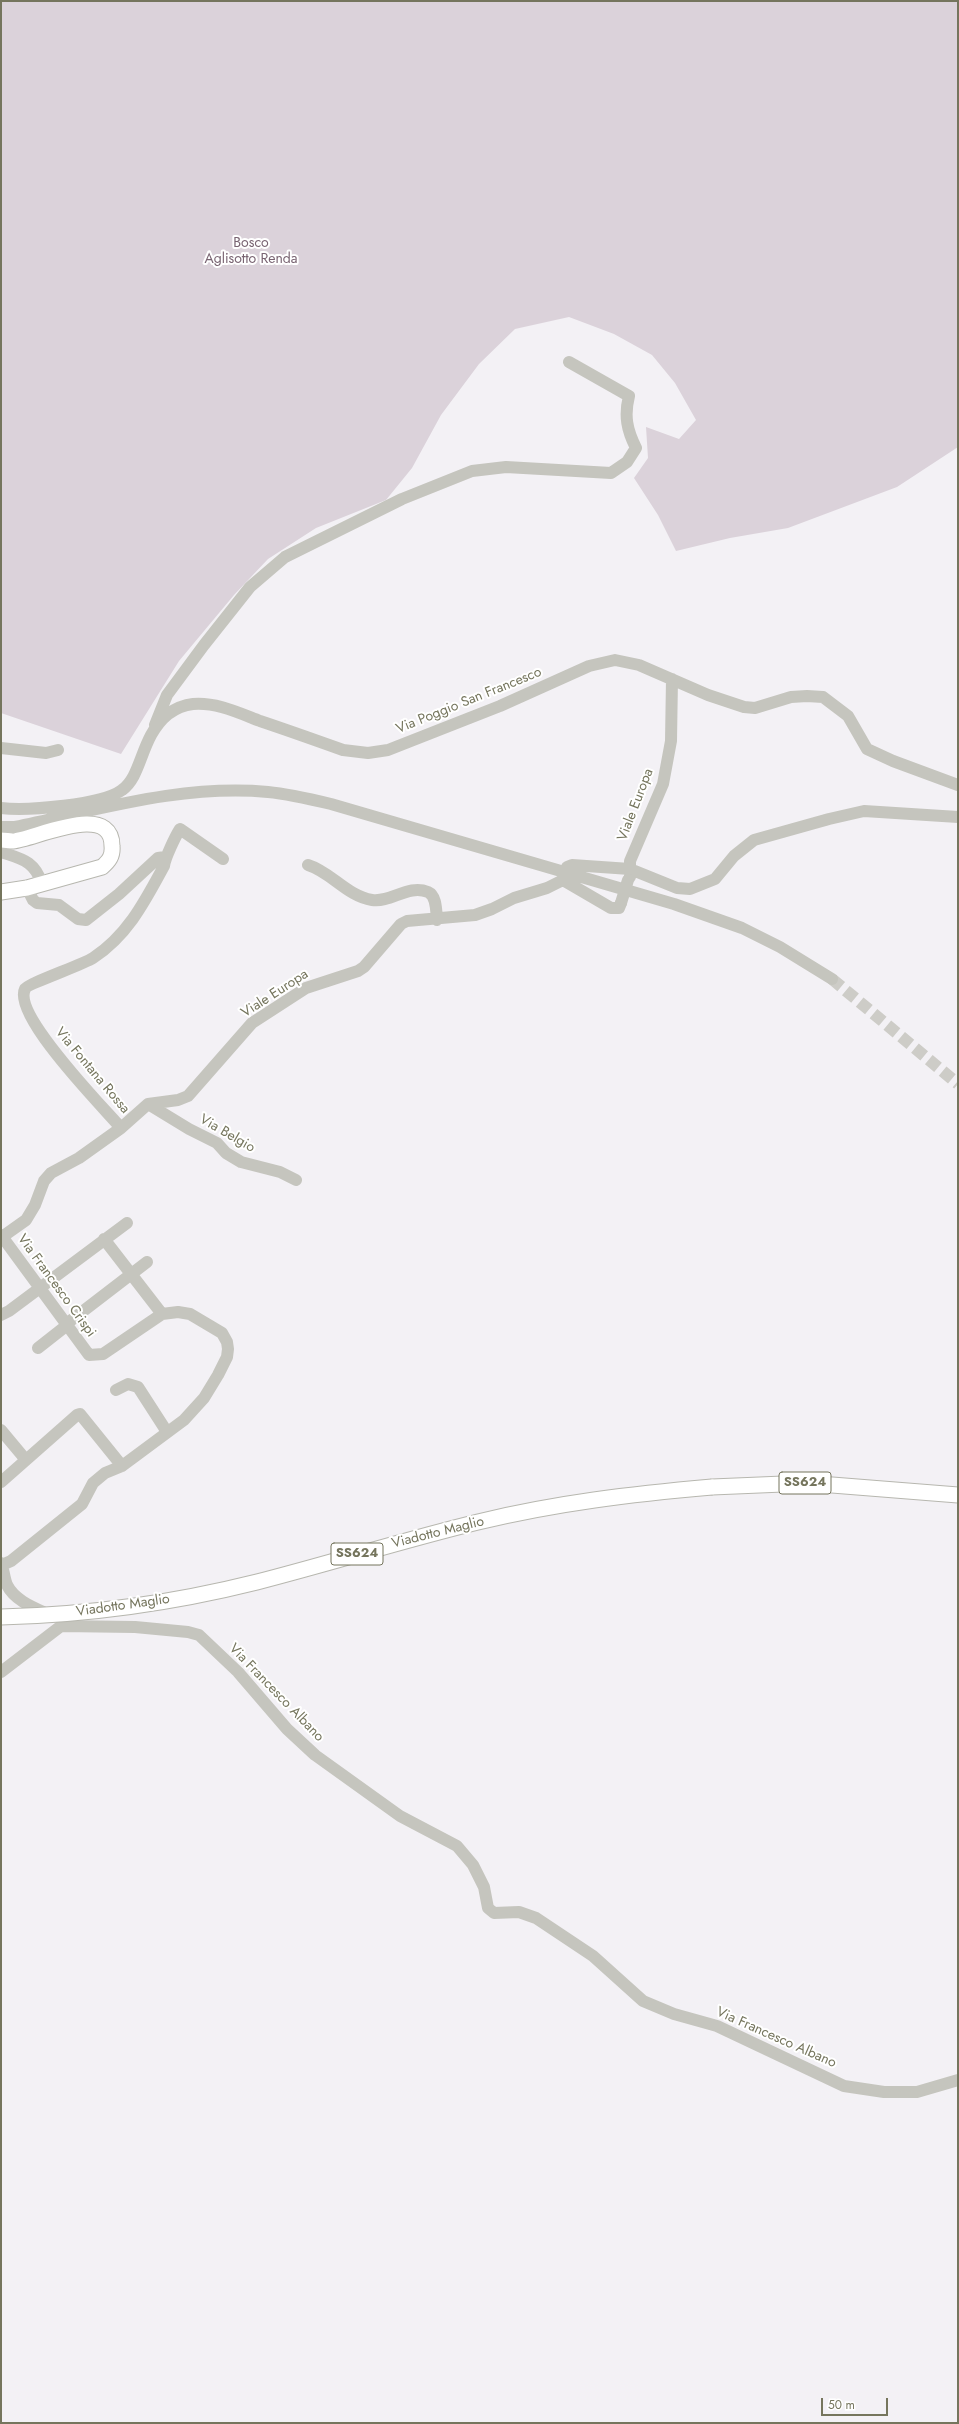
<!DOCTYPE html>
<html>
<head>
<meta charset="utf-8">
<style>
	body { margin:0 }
	#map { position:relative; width:959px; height:2424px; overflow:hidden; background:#f3f1f5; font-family:Jost,sans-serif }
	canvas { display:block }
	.frame { position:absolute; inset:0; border:2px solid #75755d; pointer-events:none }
	.scale { position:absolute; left:821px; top:2398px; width:67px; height:18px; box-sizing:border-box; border:2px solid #75755d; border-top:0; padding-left:5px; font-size:12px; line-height:14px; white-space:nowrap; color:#75755d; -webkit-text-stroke:3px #fff; paint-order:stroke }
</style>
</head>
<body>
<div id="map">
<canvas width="959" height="2424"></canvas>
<div class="frame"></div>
<div class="scale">50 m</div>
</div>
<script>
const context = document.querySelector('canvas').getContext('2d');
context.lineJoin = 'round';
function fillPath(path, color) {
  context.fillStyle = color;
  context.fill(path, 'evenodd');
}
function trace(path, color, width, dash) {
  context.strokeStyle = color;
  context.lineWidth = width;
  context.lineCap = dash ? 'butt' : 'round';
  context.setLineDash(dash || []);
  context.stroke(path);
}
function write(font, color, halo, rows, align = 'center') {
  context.font = font + ' Jost,sans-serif';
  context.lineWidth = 4;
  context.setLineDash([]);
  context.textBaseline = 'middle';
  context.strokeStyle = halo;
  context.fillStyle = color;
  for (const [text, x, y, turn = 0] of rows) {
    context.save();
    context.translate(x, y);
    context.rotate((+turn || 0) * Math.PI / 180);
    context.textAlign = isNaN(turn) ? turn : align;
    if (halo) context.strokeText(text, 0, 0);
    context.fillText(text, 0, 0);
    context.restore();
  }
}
const green = new Path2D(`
	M1 1H958V447L897 487 788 528 730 538 676 551 658 515 634 478 648 458 646 427 679 439 696 420 675 383 652 355 614 334 569 317 515 329 479 364 441 415 412 468 386 500 316 528 268 559 234 595 179 661 121 754 1 713Z`);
const minorTunnel = new Path2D(`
	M832 979 958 1084`);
const minor = new Path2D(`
	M155 725 167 695 204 645 250 587 285 557 402 499 472 471 506 467 611 473 627 462 636 448C627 430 624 416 629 396L569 362
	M1 748 46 753 58 750
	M1 808C27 811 102 805 122 790 143 775 140 737 168 714 175 709 184 705 193 704 216 702 239 713 260 721 287 730 315 740 343 750L368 753 388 750 500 706 589 666 615 660 639 665 708 695 744 707 755 708 791 697 807 696 823 697 848 716 867 749 893 761 958 785
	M1 827H15C98 810 182 784 268 792 289 794 310 799 331 804L674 904 742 928 780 947 832 979
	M1 852C22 859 35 861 42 884
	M308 865C331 872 347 896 372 900 391 903 408 884 428 892 437 896 436 911 437 920
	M630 877V861L663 784 671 741 672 679
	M563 880 611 908H619L621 903
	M27 888 33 900 37 903 59 905 78 919 86 920 119 894 158 858 165 857
	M148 1104 189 1129 217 1143 226 1153 241 1162 280 1172 296 1180
	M121 1128C103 1107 12 1015 25 989 27 984 82 965 93 958 128 935 145 901 164 866 165 858 175 837 180 829L223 859
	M1 1235 89 1355 103 1354 162 1314 178 1312 190 1314 222 1333 227 1342 228 1349 227 1357 218 1375 204 1398 184 1420 122 1466 105 1473 93 1483 82 1504 11 1561 2 1565
	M2 1237 26 1220 35 1205 44 1181 51 1173 79 1158 121 1128 148 1104 178 1100 188 1096 252 1023 306 988 358 971 364 967 401 924 407 921 475 915 492 909 514 898 547 888 563 880 567 867 572 865 630 869 677 888 690 889 715 879 734 856 754 840 829 819 864 811 958 817
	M104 1239 162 1314
	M1 1315 9 1311 127 1223
	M65 1325 147 1262
	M38 1348 66 1326
	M116 1390 128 1384 138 1387 167 1432
	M1 1430 26 1460
	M1 1482 77 1415 80 1414 122 1466
	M1 1563C4 1570 4 1578 7 1585 15 1601 35 1608 50 1615
	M61 1626 135 1627 188 1632 199 1635 238 1672 287 1729 315 1755 400 1816 457 1846 473 1865 484 1887 488 1908 494 1913 519 1912 536 1918 593 1956 643 2001 674 2014 717 2026 844 2086 884 2092H917L958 2080
	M1 1672 61 1626`);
const major = new Path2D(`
	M1 840C5 840 9 841 13 841 35 839 112 801 112 846 113 856 109 861 102 867L27 888 1 892
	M712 1487 807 1483 958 1495`);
const minorBridge = new Path2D(`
	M621 903 628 880`);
const majorBridge = new Path2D(`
	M1 1617C87 1615 173 1603 257 1582 331 1563 404 1540 478 1522 556 1503 632 1494 712 1487`);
const shields = [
	[805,1483,52],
	[357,1554,52]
];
const shieldNames = [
	["SS624",805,1483],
	["SS624",357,1554]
];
const parkNames = [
	["Bosco",251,244],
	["Aglisotto Renda",251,260]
];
const streetNames = [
	["Via Poggio San Francesco",469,701,-22],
	["Viale Europa",636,805,-69],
	["Viale Europa",275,994,-33],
	["Via Fontana Rossa",92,1071,50],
	["Via Belgio",227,1134,30],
	["Via Francesco Crispi",56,1286,54],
	["Viadotto Maglio",438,1533,-14],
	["Viadotto Maglio",123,1606,-8],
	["Via Francesco Albano",276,1693,46],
	["Via Francesco Albano",776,2038,24]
];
fillPath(green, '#dbd2da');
trace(minorTunnel, '#cdccc7', 12, [12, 6]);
trace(major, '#b7b7af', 17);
trace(minor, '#c5c5be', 12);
trace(major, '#fff', 15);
trace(majorBridge, '#b7b7af', 17, []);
trace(minorBridge, '#c5c5be', 12);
trace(majorBridge, '#fff', 15);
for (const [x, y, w] of shields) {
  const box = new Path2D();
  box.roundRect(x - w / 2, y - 11, w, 22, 3);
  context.fillStyle = '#fff';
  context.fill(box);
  trace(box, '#75755d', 1);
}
write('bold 13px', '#75755d', null, shieldNames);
write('14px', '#786371', '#fff', parkNames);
write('14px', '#75755d', '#fff', streetNames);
</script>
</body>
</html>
